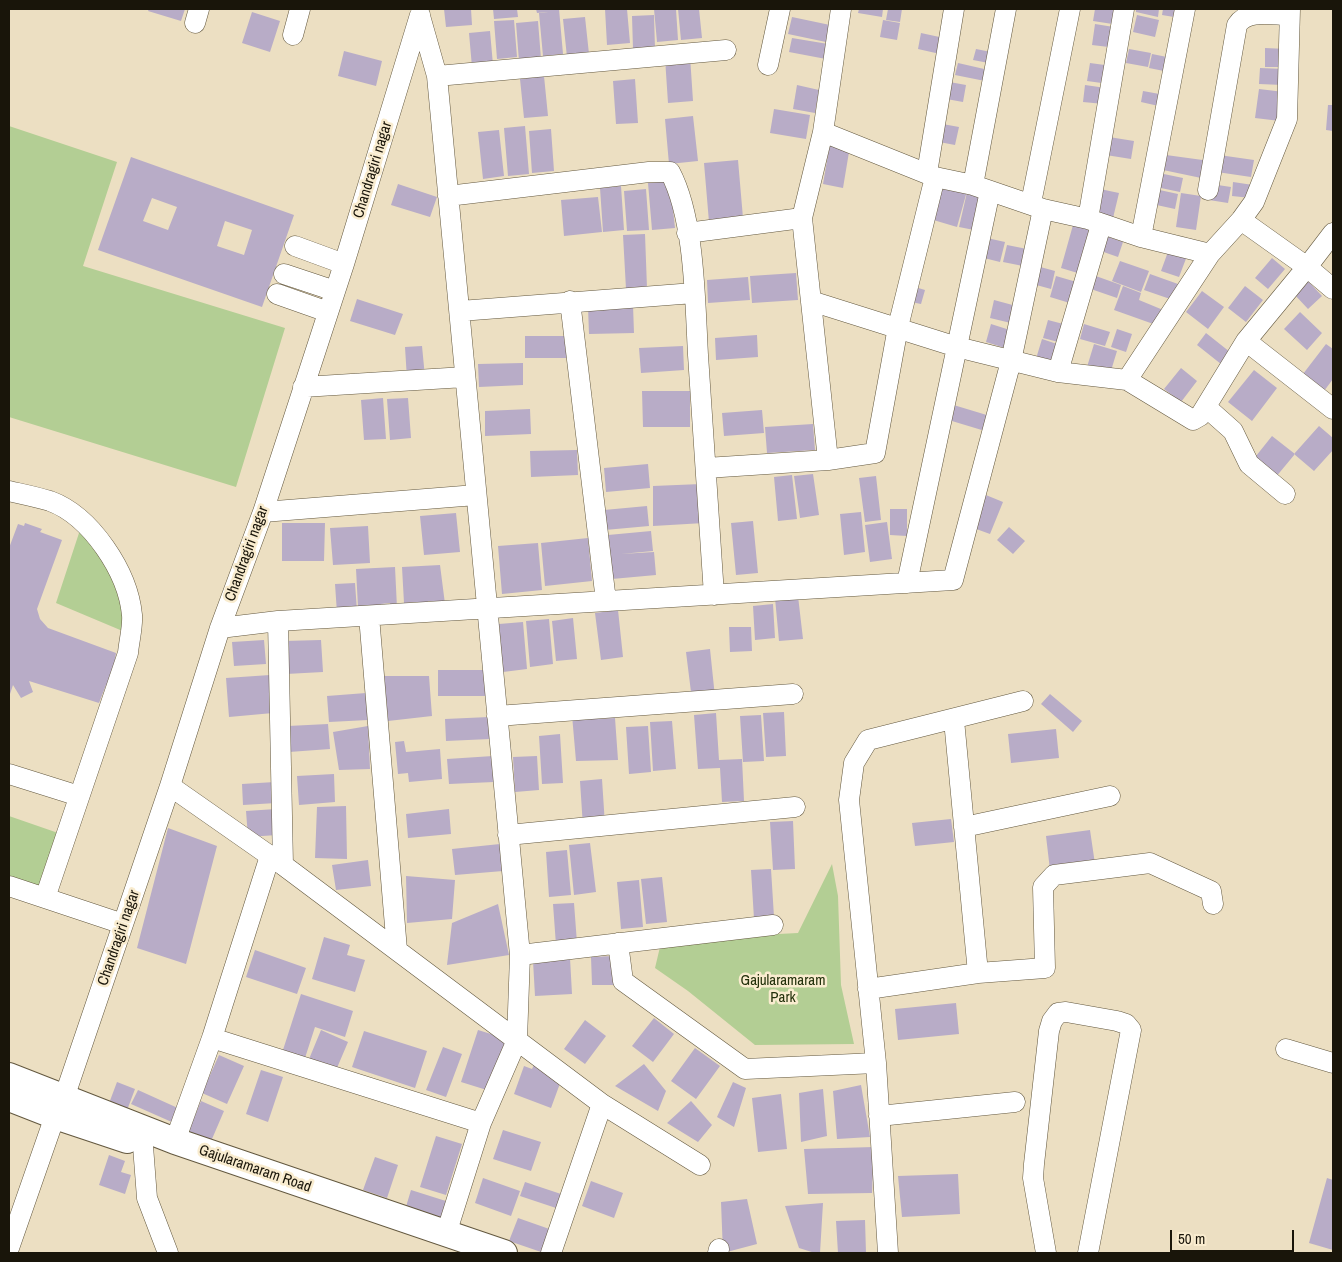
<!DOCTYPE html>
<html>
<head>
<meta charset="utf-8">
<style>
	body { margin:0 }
	#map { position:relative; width:1342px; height:1262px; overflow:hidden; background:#ecdfc2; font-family:"Archivo Narrow",sans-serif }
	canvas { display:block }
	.frame { position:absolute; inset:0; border:10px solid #19150a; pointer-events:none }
	.scale { position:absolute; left:1170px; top:1230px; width:124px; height:22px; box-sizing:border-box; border:2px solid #19150a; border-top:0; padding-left:6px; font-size:15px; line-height:18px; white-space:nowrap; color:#19150a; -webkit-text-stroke:4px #f9eccf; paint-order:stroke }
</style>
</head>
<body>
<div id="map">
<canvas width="1342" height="1262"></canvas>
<div class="frame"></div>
<div class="scale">50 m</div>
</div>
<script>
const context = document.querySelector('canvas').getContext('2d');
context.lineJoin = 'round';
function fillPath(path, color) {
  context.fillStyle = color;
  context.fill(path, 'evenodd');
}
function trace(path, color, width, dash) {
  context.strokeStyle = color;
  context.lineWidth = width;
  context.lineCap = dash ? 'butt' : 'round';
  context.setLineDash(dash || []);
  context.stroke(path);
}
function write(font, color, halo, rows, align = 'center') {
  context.font = font + ' "Archivo Narrow",sans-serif';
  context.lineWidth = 5;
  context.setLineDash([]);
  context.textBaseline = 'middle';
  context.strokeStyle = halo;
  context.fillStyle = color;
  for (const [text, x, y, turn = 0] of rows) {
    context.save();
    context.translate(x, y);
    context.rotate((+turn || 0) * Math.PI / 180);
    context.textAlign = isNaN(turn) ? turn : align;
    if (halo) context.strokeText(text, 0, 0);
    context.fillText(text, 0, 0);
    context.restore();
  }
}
const green = new Path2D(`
	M9 126 117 162 83 266 285 328 236 487 9 417Z
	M80 530 104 559 121 595 125 632 56 603Z
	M9 816 61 834 42 890 9 878Z
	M832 864 838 896 841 985 854 1044 755 1045 688 991 655 968 660 947 702 938 798 933Z`);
const building = new Path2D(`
	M149 9H185L181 21 148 11Z
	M444 9H471L472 25 446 27Z
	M493 9H517L518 17 494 19Z
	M536 9H559L563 54 543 56 539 13 548 12 537 13Z
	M605 9H627L630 43 607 45Z
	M654 9H676L678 40 657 42Z
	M678 9H699L702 38 681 40Z
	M859 9H883L882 17 858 13Z
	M888 9H902L900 22 886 20Z
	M1095 9H1121L1119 25 1093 21Z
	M1136 9H1159L1158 17 1136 12Z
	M1163 9H1182L1180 18 1162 15Z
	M252 12 280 21 270 52 242 43Z
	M654 15 655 49H633L632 16Z
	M1137 15 1159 20 1155 37 1133 32Z
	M585 17 589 54 567 57 563 19Z
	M792 17 830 25 826 42 788 34Z
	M514 20 517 57 497 59 494 21Z
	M883 20 900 23 897 40 880 37Z
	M538 21 541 59 519 61 516 23Z
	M1095 24 1120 28 1117 48 1092 45Z
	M490 31 493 65 472 67 469 33Z
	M921 33 944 38 940 54 918 49Z
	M792 38 828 44 826 59 789 52Z
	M1265 48 1287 49V67H1265Z
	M976 49 996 53 994 64 973 60Z
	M1129 49 1151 53 1148 67 1126 63Z
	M344 51 382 61 376 86 338 76Z
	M1152 54 1172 58 1169 72 1149 68Z
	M690 56 693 101 668 103 665 58Z
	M958 63 993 71 990 82 955 75Z
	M1090 63 1112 66 1109 84 1087 81Z
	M1260 68 1284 69 1283 85 1259 84Z
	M544 76 548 116 524 118 520 79Z
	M635 79 638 123 616 124 613 81Z
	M944 81 966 85 963 102 941 98Z
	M797 85 819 90 815 113 793 109Z
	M1085 85 1106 88 1104 104 1083 102Z
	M1259 89 1284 92 1280 121 1255 118Z
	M1143 91 1165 95 1163 107 1141 102Z
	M1328 105H1333V131L1326 130Z
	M774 109 810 115 806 139 770 133Z
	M693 116 698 161 669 164 665 119Z
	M937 123 959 127 955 145 934 141Z
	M525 126 529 174 508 176 504 128Z
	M551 129 554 171 532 173 529 131Z
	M499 130 504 176 483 179 478 132Z
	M1109 137 1134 141 1131 159 1106 155Z
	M830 143 850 146 843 188 823 184Z
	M1166 155 1210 161 1206 179 1163 170Z
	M1219 155 1254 160 1251 177 1217 172Z
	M131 157 294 215 262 307 98 250ZM152 198 177 207 168 230 143 221ZM225 221 252 230 244 255 217 246Z
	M738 160 743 218 709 222 704 163Z
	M1159 173 1183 178 1180 192 1156 187Z
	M670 181 675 228 652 230 648 183Z
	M1233 182 1253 185 1251 198 1232 196Z
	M939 183 967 191 957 227 930 219Z
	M398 184 437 197 430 217 391 205Z
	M1211 184 1231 187 1228 203 1209 200Z
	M621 186 624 230 603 232 600 188Z
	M968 188 983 192 974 230 959 227Z
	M646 189 649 230 627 231 624 191Z
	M1100 189 1119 193 1113 218 1095 213Z
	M1155 189 1178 194 1175 209 1152 204Z
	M1181 193 1201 196 1196 230 1176 227Z
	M598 197 602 232 564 236 561 200Z
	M1073 225 1093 231 1081 274 1061 268Z
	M645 234 647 288 626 289 623 235Z
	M1100 234 1123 242 1118 257 1095 249Z
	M987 238 1005 242 1000 262 980 257Z
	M1007 245 1027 249 1023 266 1003 262Z
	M1169 249 1187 256 1179 277 1161 271Z
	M1272 258 1285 269 1268 289 1255 278Z
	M1120 261 1149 271 1141 292 1112 281Z
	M1033 265 1055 271 1051 289 1029 283Z
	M796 273 798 300 752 303 750 276Z
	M1150 274 1178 284 1173 300 1144 290Z
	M1093 275 1121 285 1117 298 1088 288Z
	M1056 276 1080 283 1073 304 1050 297Z
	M748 277 750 300 708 303 707 280Z
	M1308 281 1322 296 1308 309 1294 294Z
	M1123 286 1141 293 1139 300 1168 312 1159 326 1114 310Z
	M1245 286 1263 300 1246 322 1228 308Z
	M915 287 925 290 921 304 911 302Z
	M1202 291 1224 307 1208 329 1186 312Z
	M357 299 403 314 395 335 350 321Z
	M994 300 1020 307 1015 324 990 318Z
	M633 305 634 333 589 334 588 307Z
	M1300 312 1322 333 1307 350 1284 329Z
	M1048 320 1067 325 1062 343 1043 338Z
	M991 324 1013 331 1008 349 986 342Z
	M1084 324 1110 332 1105 346 1080 339Z
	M1117 329 1132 334 1126 352 1111 347Z
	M1206 333 1235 356 1226 368 1197 345Z
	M757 335 758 357 716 360 715 338Z
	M525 336H568V358H525Z
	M1042 339 1063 346 1056 368 1035 362Z
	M1094 344 1117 351 1110 374 1087 367Z
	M1326 344 1333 349V379L1324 391 1303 374Z
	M422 346 425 377 407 379 405 347Z
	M683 346 684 370 641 373 639 348Z
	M523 363V385L479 387 478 364Z
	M1181 368 1197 381 1181 402 1164 389Z
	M1254 370 1277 388 1252 421 1228 402Z
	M642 391H690V427H643Z
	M383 398 386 439 364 440 361 400Z
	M408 398 411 438 390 440 387 399Z
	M947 403 990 416 985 431 942 418Z
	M530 409 531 434 485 436V411Z
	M762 410 764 433 724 436 722 413Z
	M813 424 815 450 767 453 765 427Z
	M1319 426 1333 438V450L1314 471 1294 454Z
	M1272 436 1295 454 1275 478 1252 461Z
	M577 450 578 475 531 477 530 451Z
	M648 464 650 488 606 492 604 468Z
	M813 474 819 515 800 518 794 476Z
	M792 475 797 519 778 521 774 477Z
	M876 476 881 520 865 522 859 478Z
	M701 484 704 523 653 526V486Z
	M981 493 1003 502 990 534 968 526Z
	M647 506 649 526 605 530 604 510Z
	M890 509H907V536L890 535Z
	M861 512 865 552 844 555 840 514Z
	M456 513 460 552 424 555 420 516Z
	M753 521 758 573 736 575 731 523Z
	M887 522 892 559 870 562 865 525Z
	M25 523 42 529 40 532 62 540 37 609 40 619 48 628 116 653 111 687 106 685 99 703 29 681 33 692 21 698 13 685 9 697V548L18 524 24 526Z
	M282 523H325L324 561H282Z
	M368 526 370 563 333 565 330 528Z
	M1009 527 1025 541 1013 554 997 540Z
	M651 531 653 551 621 554 654 552 656 575 612 579 608 535Z
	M588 538 592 581 545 586 541 543Z
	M538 543 542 590 502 594 498 546Z
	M440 565 445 604H438V601H428V604L419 605 418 602 404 603 402 567Z
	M395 567 397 608H391L390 603 381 604V609L358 607 356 569Z
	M355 583 357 611 337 613 335 584Z
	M798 596 803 639 779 641 775 598Z
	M773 604 775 638 755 640 753 606Z
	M618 610 623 657 601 660 595 613Z
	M573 618 577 659 556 661 552 621Z
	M549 619 553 664 530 667 526 621Z
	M523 622 527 669 503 672 499 624Z
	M729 627H751L752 651 730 652Z
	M264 640 266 664 234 666 232 642Z
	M321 640 323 672 286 674 284 641Z
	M710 649 715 697 692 700 686 652Z
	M438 670H485V696H438Z
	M270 675 273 713 229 717 226 678Z
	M384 676H429L432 716 388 721Z
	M366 693 368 720 329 722 327 696Z
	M1050 694 1082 721 1073 732 1041 704Z
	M784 712 786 756 766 757 763 713Z
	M593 713 594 719 615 718 618 760 576 761 572 715Z
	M716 713 719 760 742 759 744 801 722 802 720 768 698 769 694 715Z
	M761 715 764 761 743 762 740 716Z
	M489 717 490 739 446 741 445 719Z
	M672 721 676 769 653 771 650 722Z
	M328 724 330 749 289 752 288 726Z
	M368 726 370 769 339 770 333 732Z
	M648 726 651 772 629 774 626 727Z
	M1056 729 1059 758 1011 763 1008 734Z
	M560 734 563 783 542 784 539 736Z
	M404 741 406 752 440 749 442 779 409 782 408 773 398 774 395 742Z
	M493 756 494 782 449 784 447 759Z
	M537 756 539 790 515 792 513 757Z
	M334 774 335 802 299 805 297 776Z
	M602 779 605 825 583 827 580 781Z
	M275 782 276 803 243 805 242 784Z
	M346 806 347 859 315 858 317 807Z
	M276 809 277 835 248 837 246 811Z
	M449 809 451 834 408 838 406 814Z
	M951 819 954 842 915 846 912 823Z
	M793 821 795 869 773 870 770 822Z
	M168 828 217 846 186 964 137 948Z
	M1090 830 1095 864 1050 870 1046 836Z
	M590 843 596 892 574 895 569 845Z
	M500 844 503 871 455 875 452 849Z
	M567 850 571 895 549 897 546 852Z
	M368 860 371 886 336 890 332 865Z
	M771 869 774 917 754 919 751 870Z
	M406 876 455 880 452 919 407 923Z
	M662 877 667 922 646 924 641 879Z
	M639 880 643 927 621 929 617 882Z
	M574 903 577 943 556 945 553 904Z
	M498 904 509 955 447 965 452 923Z
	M324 937 350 945 347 955 365 960 355 992 312 979Z
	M255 950 306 968 297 994 246 977Z
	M613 956 614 985H592L591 957Z
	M570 958 572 994 535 996 533 961Z
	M301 994 353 1011 345 1037 315 1027 304 1061 282 1053Z
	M956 1003 959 1034 898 1040 895 1009Z
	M654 1018 674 1034 653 1062 632 1046Z
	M585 1020 606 1036 585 1064 564 1049Z
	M321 1030 348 1042 334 1075 307 1064Z
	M478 1030 507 1039 490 1091 461 1082Z
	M364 1031 427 1051 415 1088 352 1067Z
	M443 1047 462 1054 446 1097 426 1090Z
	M695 1048 720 1066 696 1099 671 1081Z
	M219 1055 244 1066 227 1104 202 1093Z
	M644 1064 666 1091 658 1111 615 1086Z
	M534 1065 562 1078 551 1108 514 1094 524 1066 532 1069Z
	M261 1070 283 1077 268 1122 246 1114Z
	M117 1082 135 1089 126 1113 108 1106Z
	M733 1082 746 1088 734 1127 717 1117Z
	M861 1085 870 1137 837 1139 833 1091Z
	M823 1089 827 1136 801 1142 799 1093Z
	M138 1090 180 1109 174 1123 131 1104Z
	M781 1094 787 1149 758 1152 752 1098Z
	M201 1101 224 1111 209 1146 186 1137Z
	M691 1101 712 1125 698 1142 667 1123Z
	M503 1130 541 1142 531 1171 493 1159Z
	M436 1136 462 1144 446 1195 420 1187Z
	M874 1147 872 1193 808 1194 804 1149Z
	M109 1155 125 1161 121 1172 131 1175 125 1194 99 1185Z
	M375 1157 398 1165 387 1198 363 1190Z
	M958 1174 960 1214 902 1217 898 1176Z
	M483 1178 520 1191 511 1216 475 1203Z
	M1327 1178 1333 1180V1250L1309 1243Z
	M591 1181 623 1193 614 1218 582 1206Z
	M525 1182 564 1195 559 1209 520 1196Z
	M411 1190 449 1202 442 1223 405 1210Z
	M747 1199 757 1244 723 1253 721 1202Z
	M823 1203 820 1253H815L799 1248 785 1206Z
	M518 1218 555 1231 544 1253 509 1241Z
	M865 1220 866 1253H838L836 1221Z`);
const minor = new Path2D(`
	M420 16 437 76 520 955 517 1040 481 1123 446 1234
	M195 23 199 9
	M293 35 300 9
	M768 65 780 9
	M437 76 726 50
	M823 132 935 177 973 185 1043 209 1088 219 1141 237 1210 254
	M927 173 954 9
	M973 185 1006 9
	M1208 190 1237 25C1247 9 1272 15 1289 15
	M448 196 649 172H670C695 219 695 302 698 355 703 435 709 515 714 595
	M1031 203 1070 9
	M1088 219 1124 9
	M1241 220 1307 267 1333 233
	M687 233 802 218
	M1141 237 1185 9
	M295 246 344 264
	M284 274 335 291
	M277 294 328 312
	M570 301 606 601
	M811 301 957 347 1058 372 1127 380 1193 420 1200 416 1246 341 1307 267 1333 289
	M460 311 694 293
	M1246 341 1333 409
	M1058 372 1101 225
	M1127 380 1210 254 1241 220 1254 202 1287 119 1290 9
	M303 387 465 377
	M1206 407 1233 431 1249 464 1285 494
	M828 460 802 218 823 132 841 9
	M706 468 828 460 875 453 898 327 935 177
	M9 491C22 494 37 497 50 501 91 516 128 572 132 615 133 627 129 641 128 653L45 898
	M263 512 476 495
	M907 583 990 191
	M369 616 397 950
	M278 621 283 865
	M220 628 278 621 953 580 1011 361 1043 209
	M497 716 793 694
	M954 720 978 973
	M9 774 79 796
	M170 786 283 865 602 1104 700 1165
	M964 827 1110 796
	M508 835 795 807
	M9 886 123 924
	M618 943 623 981 745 1069 876 1063
	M520 955 773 925
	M868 989 978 973 1045 968 1043 887 1054 875 1150 863 1211 891 1213 904
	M212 1038 481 1123
	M1286 1049 1333 1063
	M64 1098 170 786 220 628 263 512 344 264 420 15
	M879 1116 1015 1102
	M175 1141 212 1038 270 856
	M143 1146 147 1198 168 1253
	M9 1248 55 1116
	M551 1253 602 1104
	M718 1253 719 1249
	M888 1253 876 1063 849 800 854 763 868 740 1023 701
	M1046 1253 1033 1178 1034 1164 1049 1031 1052 1021 1058 1013 1066 1012 1117 1021 1126 1024 1131 1030 1088 1253`);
const major = new Path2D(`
	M9 1076 175 1141 504 1253
	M9 1098 55 1116 127 1140`);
const streetNames = [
	["Chandragiri nagar",373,170,-73],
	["Chandragiri nagar",247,554,-70],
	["Chandragiri nagar",119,938,-71],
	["Gajularamaram Road",255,1169,19]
];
const parkNames = [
	["Gajularamaram",783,981],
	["Park",783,998]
];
fillPath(green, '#b3ce94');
fillPath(building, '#b8acc7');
trace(minor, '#63583f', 21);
trace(major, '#63583f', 28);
trace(minor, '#fff', 20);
trace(major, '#fff', 26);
write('15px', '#19150a', '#f9eccf', streetNames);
write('15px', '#22300b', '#f9eccf', parkNames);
</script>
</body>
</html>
